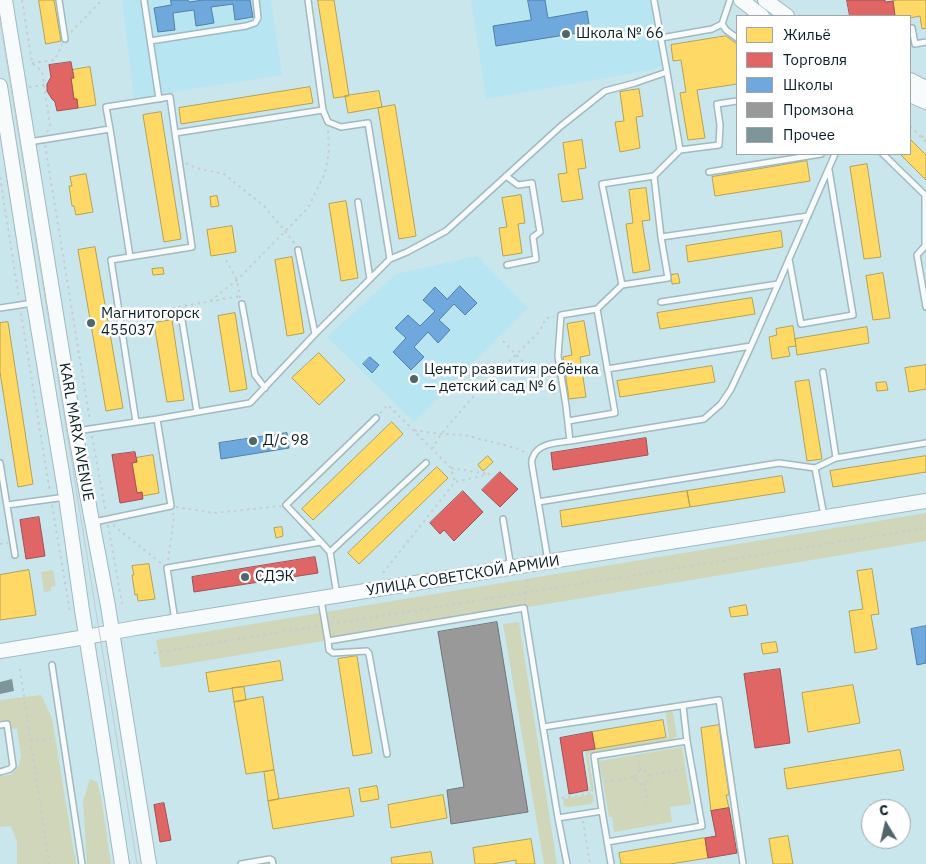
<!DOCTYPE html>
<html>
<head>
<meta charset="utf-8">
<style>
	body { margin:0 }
	#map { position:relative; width:926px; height:864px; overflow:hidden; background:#c9e6ed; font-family:"IBM Plex Sans",sans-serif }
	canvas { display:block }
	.legend { position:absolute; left:736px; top:15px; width:175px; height:140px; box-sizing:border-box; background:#fff; border:1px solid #9ea6a8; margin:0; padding:6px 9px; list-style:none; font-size:15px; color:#0c2126 }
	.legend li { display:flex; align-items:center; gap:10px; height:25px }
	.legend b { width:25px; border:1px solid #9ea6a8 }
	.north { position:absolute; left:861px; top:799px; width:50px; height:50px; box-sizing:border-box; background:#fff; border:1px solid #9ea6a8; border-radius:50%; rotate:351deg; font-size:14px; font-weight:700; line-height:20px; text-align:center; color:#0c2126 }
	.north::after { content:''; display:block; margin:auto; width:18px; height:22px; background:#4e666c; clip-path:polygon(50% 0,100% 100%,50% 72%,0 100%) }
</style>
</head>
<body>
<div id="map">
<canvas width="926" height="864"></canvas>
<ul class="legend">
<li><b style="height:14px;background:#ffd966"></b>Жильё</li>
<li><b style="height:14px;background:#e06666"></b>Торговля</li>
<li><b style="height:14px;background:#6fa8dc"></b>Школы</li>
<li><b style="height:14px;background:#999"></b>Промзона</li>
<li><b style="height:14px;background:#7e9699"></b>Прочее</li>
</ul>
<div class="north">С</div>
</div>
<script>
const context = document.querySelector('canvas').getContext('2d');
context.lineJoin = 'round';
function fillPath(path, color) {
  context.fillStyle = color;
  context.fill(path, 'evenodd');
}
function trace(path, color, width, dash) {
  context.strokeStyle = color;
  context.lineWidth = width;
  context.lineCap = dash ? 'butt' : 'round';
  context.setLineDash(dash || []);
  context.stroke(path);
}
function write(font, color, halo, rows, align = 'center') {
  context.font = font + ' "IBM Plex Sans",sans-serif';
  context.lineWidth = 5;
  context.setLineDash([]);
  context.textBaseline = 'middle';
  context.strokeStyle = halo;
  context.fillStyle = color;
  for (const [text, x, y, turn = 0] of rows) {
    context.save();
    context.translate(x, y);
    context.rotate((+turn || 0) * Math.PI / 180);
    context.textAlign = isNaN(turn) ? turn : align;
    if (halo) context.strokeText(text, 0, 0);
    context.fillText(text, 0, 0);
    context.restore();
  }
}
const built = new Path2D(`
	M122 0H271L282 75 134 98Z
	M471 0H650L662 68 486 99Z
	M477 256 528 308 414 422 327 337 396 274Z`);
const green = new Path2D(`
	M926 513V541L161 668 156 640Z
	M53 570 56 586 51 587V591L44 592 41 572Z
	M519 622 557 864H544L503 624Z
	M41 695 52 718 76 864H17V842L11 826 0 827V776L11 775 19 765 21 756 17 729 5 728 0 725V700Z
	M665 708 673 713 677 736 670 741 588 754 594 791 562 796 569 794 591 790 585 750 669 737Z
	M682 747 691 804 670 807 672 822 614 832 612 817H609L599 761Z
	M90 779 97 782 101 796 111 864H87L83 801Z
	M593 794 594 801 591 804 568 807 564 806 563 799Z`);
const homes = new Path2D(`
	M39 0H54L61 41 46 44Z
	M318 0H334L349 96 334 98Z
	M898 0H926V28L922 29 920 16 910 18V16H895L893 1Z
	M726 36 737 44V84L697 90 705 138 688 140 680 93 686 92 681 60 673 61 671 45Z
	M90 67 96 105 78 108 77 99H74L71 78H74L72 70Z
	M310 87 313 103 181 124 179 108Z
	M639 89 643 116 636 117 640 148 620 152 615 122 624 121 620 92Z
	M379 91 382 107 348 113 345 96Z
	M395 105 416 236 399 239 378 108Z
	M161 112 181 239 164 242 143 115Z
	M910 139 926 155V180L900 154H910Z
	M582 140 586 168 578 169 583 199 562 202 558 174 567 173 563 143Z
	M807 161 810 181 715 196 712 177Z
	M867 164 881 257 864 259 850 167Z
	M86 174 93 212 76 215 74 206H72L69 186H72L70 177Z
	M646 188 650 220 642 221 650 270 633 273 626 224 633 223 629 190Z
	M521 195 525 223 518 224 522 253 503 256 499 228 507 227 502 198Z
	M217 196 219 206 211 207 210 197Z
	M346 201 358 278 341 281 329 204Z
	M232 226 236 252 211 256 207 230Z
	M781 231 783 247 688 262 686 246Z
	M95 247 123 408 106 411 78 250Z
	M292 257 304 333 287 336 275 260Z
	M163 268 164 274 153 275 152 269Z
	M883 273 890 318 873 320 866 276Z
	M678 274 680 283 672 284 671 275Z
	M752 298 755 314 660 329 657 313Z
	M235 313 247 389 230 392 218 316Z
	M172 320 184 400 167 402 154 323Z
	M584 321 590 355 580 357 586 397 569 399 563 357 572 355 567 324Z
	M8 322 33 484 18 487 0 372V323Z
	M793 326 796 346 788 347 790 356 772 359 769 337 777 335 776 329Z
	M867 327 869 343 797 355 795 339Z
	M319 353 345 380 319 405 292 378Z
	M926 365V389L909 392 905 368Z
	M712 366 715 382 620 397 617 381Z
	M809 380 822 459 807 461 795 382Z
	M886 382 888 390 877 391 876 383Z
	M392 422 403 434 313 520 302 509Z
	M153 455 159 493 142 496V492L137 493 132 463 137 462 136 458Z
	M488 456 493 462 483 471 478 465Z
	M926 456V472L833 487 830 471Z
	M437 467 448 478 359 564 348 553Z
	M782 476 785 492 690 507 687 491Z
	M687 491 690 507 562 527 560 511Z
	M282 527 283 536 276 538 274 528Z
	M149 564 155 599 138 601 137 594 135 595 132 575H134L132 566Z
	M872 569 879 614 871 615 877 649 855 653 849 611 863 609 857 571Z
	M29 570 36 615 0 620V575Z
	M746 605 748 615 731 617 729 608Z
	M776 642 778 652 763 654 761 644Z
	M357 656 372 753 353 756 338 659Z
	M280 661 283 680 209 692 206 673Z
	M853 685 860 723 808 732 802 693Z
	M244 687 246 700 234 702 232 688Z
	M263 697 274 770 246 774 234 702Z
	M663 720 666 737 595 749 592 732Z
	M719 725 729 795H726L729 808 711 811 701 728Z
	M900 750 904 770 787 789 784 769Z
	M274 770 279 799 268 801 264 772Z
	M377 786 379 799 361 802 359 789Z
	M349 788 354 816 273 829 268 801Z
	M443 795 447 818 391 828 388 805Z
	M788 836 793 864H773L769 839Z
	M705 838 708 858 670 864H621L619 853Z
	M531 839 535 864H516V860L492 864H475L473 848Z
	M431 852 433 864H392L391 858Z`);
const shops = new Path2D(`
	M847 0H885V2L893 1 895 16H850Z
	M71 62 74 78H71L74 99H77L78 108 57 111 55 102 52 99 47 91V84L51 77 49 65Z
	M646 438 648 455 553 470 551 453Z
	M135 452 137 462 132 463 137 493 142 492 143 499 120 503 112 455Z
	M500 472 518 489 500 507 482 490Z
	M463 491 483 512 454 541 444 530 440 534 430 523Z
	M39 517 45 556 26 559 20 520Z
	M315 557 318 573 194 592 192 577Z
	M780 669 790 743 755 748 744 674Z
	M592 732 595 749 582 751 588 790 569 794 560 738Z
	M164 803 171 840 160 842 154 805Z
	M729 808 737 853 708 858 705 838 716 836 711 811Z`);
const schools = new Path2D(`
	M171 0H188L189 2 203 0H250L253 17 235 20 233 4 211 7 214 23 196 26 194 10 173 13 175 30 158 32 154 8 171 5Z
	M528 0H545L548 18 587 11 590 31 496 46 493 26 531 20Z
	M460 286 477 303 465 315 454 304 439 320 450 330 438 343 428 332 414 347 424 357 411 370 393 352 406 338 395 328 408 315 420 326 435 311 423 300 435 287 447 299Z
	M370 357 379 365 372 373 363 364Z
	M287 433 289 448 221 459 219 443Z
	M926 626V663L917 665 911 629Z`);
const industry = new Path2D(`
	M497 622 528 812 451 824 447 790 464 787 438 632Z`);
const building = new Path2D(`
	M12 679 14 691 0 694V682Z`);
const path = new Path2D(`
	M22 0 32 63 42 71 50 125 47 133
	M71 32 102 0
	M32 63 55 60 62 44
	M29 87 44 85
	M910 126 926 142
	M922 138 926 132
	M45 145 90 421
	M186 163 196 168 224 174 264 206 285 231 295 244
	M0 177 19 298
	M226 260 237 280 240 298
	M210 301 237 280 308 208 325 173 329 152 328 130
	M21 313 50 493
	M127 316 240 296
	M503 341 557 397
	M380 413 388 405 451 468 455 482
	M414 430 441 434 465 435 516 448 528 454
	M92 436 106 513
	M432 449 441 434 472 398 539 332 546 318 554 317
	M451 468 488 474
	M52 505 70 612H71
	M176 507 214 513 281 506
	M108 525 122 603 119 604
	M113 525 162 564
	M0 544 8 543
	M168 560 174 518 173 513
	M383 573 455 482 490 474
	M525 601 528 576
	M331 624 926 528
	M154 653 319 626
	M20 669 49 864
	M30 741 55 738
	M638 755 641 770
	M635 777a7 7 0 1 1 14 0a7 7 0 1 1-14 0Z
	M649 775 686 769
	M605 782 635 777
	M644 783 648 804
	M562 798 592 793
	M583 821 590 864`);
const service = new Path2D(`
	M59 0 65 39
	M144 0 159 99
	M722 24 726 30 737 38
	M912 28 915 44 926 42
	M661 38 712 29 722 24 730 0
	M150 41 246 26 255 23 258 18 256 0
	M323 110 328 122 341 127 368 123 390 259
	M110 129 130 257
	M29 142 110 129 106 107 170 97 175 133 323 110 308 0
	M680 150 719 145 720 125 717 104 737 101
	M883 154 925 195V246L917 255 926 307
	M709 172 821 154
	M506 176 518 185 532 183 540 232 533 237 536 259 507 265
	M654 176 680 150 667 72
	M358 202 370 279
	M298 250 315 334
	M789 259 801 324 853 315 829 170
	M622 285 668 278 661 237 808 216
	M661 302 778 284
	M242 304 255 375 265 388
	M0 308 33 303
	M181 314 197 412
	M607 369 751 346
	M823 372 836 458
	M568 421 615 413 597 309
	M136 422 111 260 192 247 175 133
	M76 431 157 419 250 403 315 334 390 259 407 252 446 231 561 126 605 91 635 83 667 72 654 0
	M570 441 704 419 721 404 731 389 751 346 835 154
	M0 463 15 555
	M815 468 836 458 926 443
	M538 502 779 463 815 468 824 516
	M7 505 66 497
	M503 519 511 568
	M94 522 171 506 157 419
	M321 542 286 505 376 418
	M330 552 426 463
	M548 561 532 465C532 463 531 460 533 457 538 443 557 443 570 441L566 406 558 356 561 315 597 309 622 285 602 184 654 176 661 237
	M321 600 328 641 524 608 543 727 719 700 743 864
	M175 621 167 568 321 542 330 552 337 595
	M328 641 329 650 333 653 367 651 369 654 387 754
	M52 665 82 864
	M0 725 7 724 13 766 10 769 0 772
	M543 727 558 818 567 864
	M602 811 594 756 687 741 683 706
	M558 818 602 811 611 864
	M607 842 702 826 687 741
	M241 864 270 859 272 860 273 864`);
const secondary = new Path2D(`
	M5 0 75 431 108 606 149 864
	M741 0 762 16
	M765 0 787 16
	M910 80 926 88
	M0 86 34 303 66 497 82 610 100 722 122 864
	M910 95 926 102
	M0 651 86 637 135 628 926 501`);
const tram = new Path2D(`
	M0 20 137 864`);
const markers = [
	[566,34,5,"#4e666c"],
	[91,323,5,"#4e666c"],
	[414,379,5,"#4e666c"],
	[253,441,5,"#4e666c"],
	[245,577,5,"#4e666c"]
];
const poiNames = [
	["Школа № 66",576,34],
	["Магнитогорск",101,314],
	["455037",101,331],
	["Центр развития ребёнка",424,370],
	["— детский сад № 6",424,387],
	["Д/с 98",263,441],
	["СДЭК",255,577]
];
const streetNames = [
	["KARL MARX AVENUE",76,432,80],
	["УЛИЦА СОВЕТСКОЙ АРМИИ",463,576,-9]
];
fillPath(built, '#b7e6f2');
fillPath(green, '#d0d6ba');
fillPath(homes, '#ffd966');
trace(homes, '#b6a253', 1);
fillPath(shops, '#e06666');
trace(shops, '#a05153', 1);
fillPath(schools, '#6fa8dc');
trace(schools, '#5180a5', 1);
fillPath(industry, '#999');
trace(industry, '#6f7576', 1);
fillPath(building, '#7e9699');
trace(service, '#a2b9bf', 8);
trace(secondary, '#a2b9bf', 16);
trace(path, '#c6cdcf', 2, [2.5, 4]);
trace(service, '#f7fbfc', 5);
trace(secondary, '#f7fbfc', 14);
trace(tram, '#c3cbcd', 1);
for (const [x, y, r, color] of markers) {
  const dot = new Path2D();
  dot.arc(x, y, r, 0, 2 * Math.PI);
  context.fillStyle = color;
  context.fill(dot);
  trace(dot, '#fff', 2);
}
write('15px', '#0c2126', '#fff', poiNames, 'left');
write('15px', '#0c2126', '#fff', streetNames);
</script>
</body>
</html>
